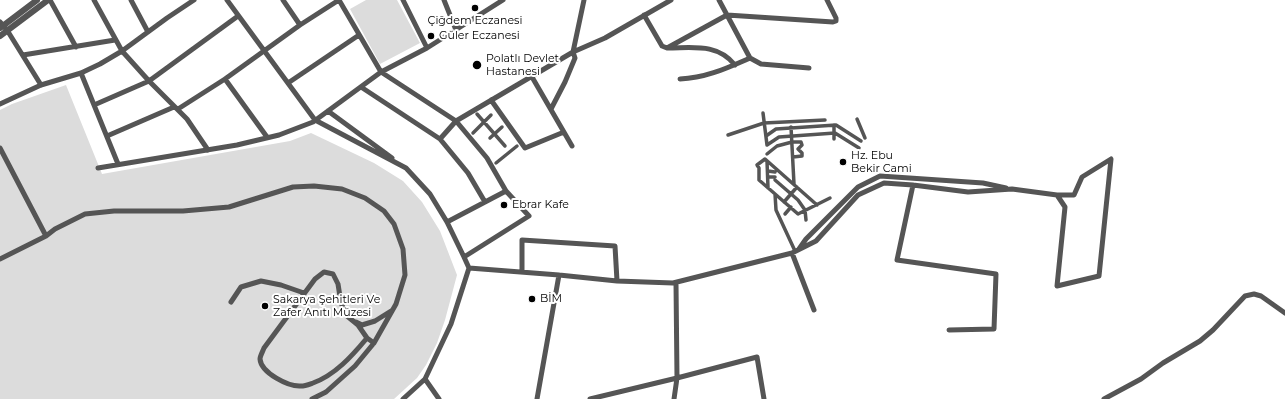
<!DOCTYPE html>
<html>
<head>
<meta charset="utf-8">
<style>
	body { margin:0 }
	canvas { display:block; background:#fff }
</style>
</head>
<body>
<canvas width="1285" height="399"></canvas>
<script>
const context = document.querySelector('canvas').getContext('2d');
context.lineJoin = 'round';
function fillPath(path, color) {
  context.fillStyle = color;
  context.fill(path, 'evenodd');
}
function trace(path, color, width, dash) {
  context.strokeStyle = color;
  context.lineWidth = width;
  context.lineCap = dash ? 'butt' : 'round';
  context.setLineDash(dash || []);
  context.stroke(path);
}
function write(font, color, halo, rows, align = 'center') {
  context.font = font + ' Montserrat,sans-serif';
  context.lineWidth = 4;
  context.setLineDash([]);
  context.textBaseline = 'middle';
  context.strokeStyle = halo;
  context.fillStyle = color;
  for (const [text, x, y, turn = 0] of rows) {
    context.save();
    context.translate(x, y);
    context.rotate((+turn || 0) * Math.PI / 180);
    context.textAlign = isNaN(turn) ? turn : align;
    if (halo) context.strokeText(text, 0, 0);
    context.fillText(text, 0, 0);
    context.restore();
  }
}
const green = new Path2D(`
	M366 0H397L420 43 380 64 350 9Z
	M66 85 102 174 290 141 311 133 374 163 403 181 422 202 440 231 457 275 445 320 437 343 426 365 417 378 394 399H0V110L12 104Z`);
const pedestrian = new Path2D(`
	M763 113 767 145 779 137 835 133 859 148
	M477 114 505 146
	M857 119 865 138
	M834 125V139
	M791 127 794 184
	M473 133 491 115
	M728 135 764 123 825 120
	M766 136 776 129 836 125 861 141
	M490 138 502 127
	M767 154 777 146 792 142H801L802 145 798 149 802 153V156L793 157
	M767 161 768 188
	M496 163 517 146
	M768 171 775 172
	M768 177H775
	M775 180 798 200 805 210 806 220
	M775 194 776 210 795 251
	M784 202 797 187
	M817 205 765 159 757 165 759 168V180L798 214 830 198
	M785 214 791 207`);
const minor = new Path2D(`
	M50 0 76 47
	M94 0 122 51 149 81 187 119 208 150
	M131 0 148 32
	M227 0 315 120 406 168 430 194 447 222 464 257 469 268 451 324 425 379 403 399
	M283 0 300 25
	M339 0 381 72 456 121 487 158 506 191 529 216 464 257
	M403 0 427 48
	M444 0 456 30
	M719 0 750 58 761 64 809 68
	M644 15 662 46 667 48 727 15 833 22 836 21V18L827 0
	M0 22 7 30 41 85
	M668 48C693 48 717 43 735 65
	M23 55 115 40
	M81 73 118 164
	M532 77 572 146
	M225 79 267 137
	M680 79C706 78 727 68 750 58
	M288 83 359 35
	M361 87 440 139 468 173 485 202
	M491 100 525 148 564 132
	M0 104 41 85 81 73 100 64 122 51 167 18 194 0
	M94 105 149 81 238 16
	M178 109 225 79 300 25 339 0
	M551 109 565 82 575 58 573 52 584 0
	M328 111 392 158
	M107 136 174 107
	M440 139 456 121 573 52 605 38 671 0
	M0 148 46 236
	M1111 159 1099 276 1057 286 1065 207 1057 195H1074L1082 177Z
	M98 168 237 145 279 135 313 122 381 72 427 48 503 0
	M913 185 897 260 996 274 994 329 949 330
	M447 222 506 191
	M799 249 806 239 858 187 880 176 983 183 1006 188
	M792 253 814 310
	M0 259 46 236 55 229 85 214 114 211H183L229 207 293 187 314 186 342 189 365 198 384 211 394 224 403 249 405 275 396 304 374 343 355 366 326 392 312 399
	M469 268 559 275 617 281 673 283 792 253 816 241 858 195 884 183 913 185 968 192 1012 189 1057 195
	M522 272V240L615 246 617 281
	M231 302 241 287 261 281 281 285 304 293
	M356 322 362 325 375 321 391 311
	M367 338 358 325 347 316 341 303 338 284 333 274 324 272 315 279 264 348C263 351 260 356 260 359 261 373 289 387 301 386 305 386 310 384 313 383 335 375 352 356 367 338L374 343
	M425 379 439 399
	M537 399 559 275
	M590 399 677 378 757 357 764 399
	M674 399 677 378 676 283
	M1104 399 1141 379 1163 363 1200 341 1213 330 1245 296 1254 294 1261 296 1285 313`);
const tertiary = new Path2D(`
	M0 28 37 0
	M0 36 48 0`);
const markers = [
	[475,8,4,"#000"],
	[431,36,4,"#000"],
	[477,65,5,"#000"],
	[843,162,4,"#000"],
	[504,205,4,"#000"],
	[532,299,4,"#000"],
	[265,306,4,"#000"]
];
const poiNames = [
	["Çiğdem Eczanesi",475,21,"center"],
	["Güler Eczanesi",439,36],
	["Polatlı Devlet",486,59],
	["Hastanesi",486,72],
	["Hz. Ebu",851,156],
	["Bekir Cami",851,169],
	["Ebrar Kafe",512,205],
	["BİM",540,299],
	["Sakarya Şehitleri Ve",273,300],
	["Zafer Anıtı Müzesi",273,313]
];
fillPath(green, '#dcdcdc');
trace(pedestrian, '#555', 3.5);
trace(minor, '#555', 5);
trace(tertiary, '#555', 6);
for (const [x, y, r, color] of markers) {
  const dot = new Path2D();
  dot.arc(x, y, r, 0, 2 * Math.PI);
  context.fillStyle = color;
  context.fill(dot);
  trace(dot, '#fff', 1.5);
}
write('11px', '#000', '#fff', poiNames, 'left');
</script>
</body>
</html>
